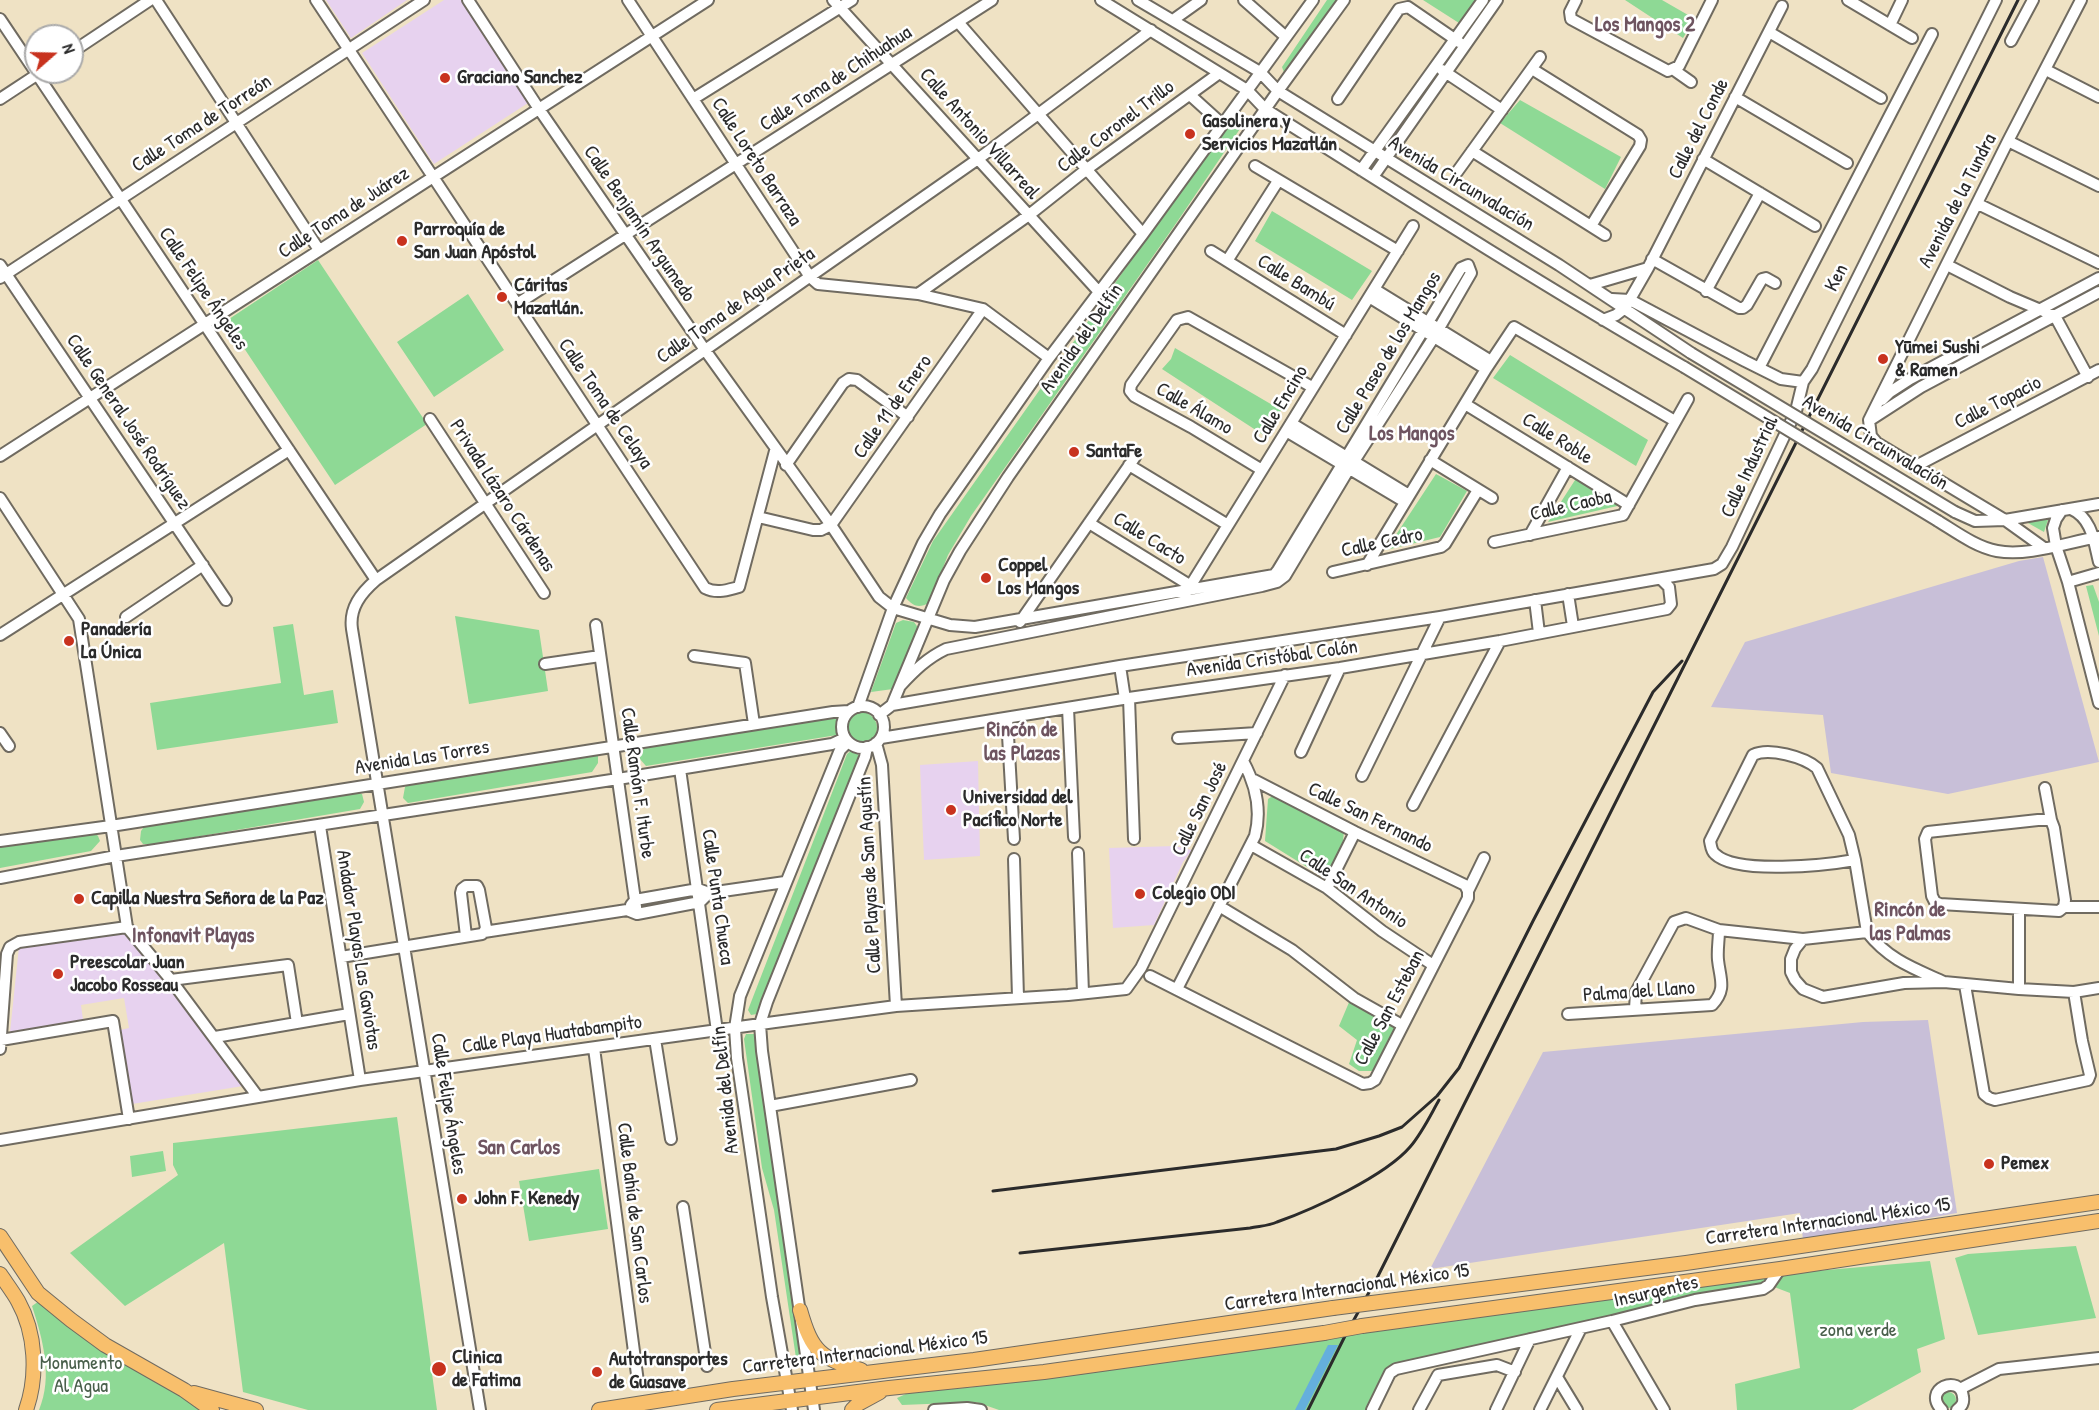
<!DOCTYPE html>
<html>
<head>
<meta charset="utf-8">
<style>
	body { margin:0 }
	#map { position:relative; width:2099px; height:1410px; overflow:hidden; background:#efe2c4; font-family:"Patrick Hand",sans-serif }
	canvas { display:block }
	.north { position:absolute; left:24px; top:24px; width:60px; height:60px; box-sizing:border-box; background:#fff; border:2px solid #aaa; border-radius:50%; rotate:70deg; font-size:16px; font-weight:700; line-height:24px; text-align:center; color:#2b2b2b }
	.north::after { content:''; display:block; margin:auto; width:21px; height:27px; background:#c8321e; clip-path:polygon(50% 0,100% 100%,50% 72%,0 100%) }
</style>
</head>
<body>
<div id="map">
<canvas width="2099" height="1410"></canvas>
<div class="north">N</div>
</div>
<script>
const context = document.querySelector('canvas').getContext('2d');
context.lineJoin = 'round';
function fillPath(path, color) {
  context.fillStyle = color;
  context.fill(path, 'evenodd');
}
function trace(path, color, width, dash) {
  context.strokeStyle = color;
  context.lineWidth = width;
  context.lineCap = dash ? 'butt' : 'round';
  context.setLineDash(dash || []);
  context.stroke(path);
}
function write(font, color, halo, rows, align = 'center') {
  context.font = font + ' "Patrick Hand",sans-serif';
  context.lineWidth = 5;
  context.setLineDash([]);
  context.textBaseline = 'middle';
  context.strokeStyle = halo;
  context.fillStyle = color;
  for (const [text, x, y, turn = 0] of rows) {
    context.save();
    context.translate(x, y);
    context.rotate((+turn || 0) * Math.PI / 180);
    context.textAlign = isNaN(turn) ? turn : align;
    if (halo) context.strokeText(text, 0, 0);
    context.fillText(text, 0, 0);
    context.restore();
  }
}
const built = new Path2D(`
	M326 0H407L351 38Z
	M444 0H461L528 103 434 164 362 53Z
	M978 761 980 856 924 860 920 765Z
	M1175 846 1192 850 1183 862 1154 925 1113 928 1109 848Z
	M125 930 243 1086 132 1104 120 1030 129 1028 124 998 81 1005 83 1020 10 1032 19 947Z`);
const industrial = new Path2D(`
	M2043 557 2099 762 1948 794 1831 773 1823 715 1711 707 1745 642 2019 561Z
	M1928 1020 1957 1213 1803 1240 1800 1213 1430 1269 1543 1052 1863 1022Z`);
const green = new Path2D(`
	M1327 0H1338L1285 75 1282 67Z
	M1423 0H1476L1459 23Z
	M1625 0H1662L1695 19 1683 38Z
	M1520 100 1621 157 1605 189 1500 123Z
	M1235 113 1239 118 1246 120 1177 222 971 516 948 555 929 603C919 608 914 607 906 598L933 541Z
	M1272 211 1372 271 1352 300 1255 241Z
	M318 260 427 424 335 485 226 321Z
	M468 294 504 350 434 397 397 342Z
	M1175 348 1281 410 1268 438 1162 369 1171 359Z
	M1510 355 1648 440 1636 466 1493 378Z
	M1436 474 1467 491 1440 537 1386 550Z
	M1577 477 1626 504 1548 522Z
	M2049 517 2044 532 2028 523 2027 519Z
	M2093 585 2099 602V636L2086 586Z
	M455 616 539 630 548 691 469 704Z
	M903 620 914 622 919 629 893 689 871 692 896 623Z
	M293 624 304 695 333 690 338 723 157 750 150 703 281 683 273 627Z
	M845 728a16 16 0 1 1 32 0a16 16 0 1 1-32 0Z
	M837 717 840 720 841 728 837 735 646 766 639 758 645 747Z
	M853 749 858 754V760L832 831 759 1011 757 1014 751 1015 748 1010 847 754Z
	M594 753 598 756V763L592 772 408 803 403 798 405 787 409 783Z
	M351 791 362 794 364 802 360 809 154 844H143L140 840 141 831 144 827 191 820 196 816Z
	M1274 795 1344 826C1344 845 1339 875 1315 872L1265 841 1268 799Z
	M94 832 98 836 100 841 91 851 0 868V843Z
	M1350 1000 1394 1027V1034L1375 1071H1359L1349 1064 1357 1040 1339 1026Z
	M746 1034H754L762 1076 802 1359 800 1363 796 1358 774 1210 762 1168 744 1039Z
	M397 1117 437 1410H308L243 1392 224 1243 125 1306 70 1253 178 1175 173 1165V1143Z
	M163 1151 166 1171 132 1177 130 1156Z
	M599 1169 608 1229 529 1241 519 1181Z
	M2076 1246 2096 1318 1978 1335 1955 1258 1968 1254Z
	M1930 1261 1945 1339 1917 1349 1921 1372 1852 1410H1737L1735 1384 1800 1368 1790 1293 1769 1285 1391 1365 1369 1410H999L976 1402 902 1405 897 1398 908 1393 974 1387 1781 1274Z
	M42 1299 206 1410H39C53 1376 43 1340 32 1306Z
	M1940 1400a8 8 0 1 1 16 0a8 8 0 1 1-16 0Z`);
const water = new Path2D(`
	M1328 1345H1338L1305 1410H1295Z`);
const minor = new Path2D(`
	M156 0 319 250
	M316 0 705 588C717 594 727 590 739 587L775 451
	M468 0 539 109 705 350 831 525 879 597 893 608 950 625 975 627 1274 575 1278 570 1461 268 1468 265 1471 273 1434 337 1349 469 1285 576 1277 582 1262 586 946 649C927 658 914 671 900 686
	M628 0 810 277 818 284 918 294 983 309 1049 358
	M833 0 1099 292
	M1101 0 1247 90 1265 109C1404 197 1542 285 1684 367
	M1138 0 1260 72 1278 91 1559 265 1691 353
	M1244 0 1286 37
	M1576 0 1570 12 1571 19 1668 71 1679 66 1712 0
	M1848 0 1912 38
	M0 19 376 580
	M1173 20 1201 0
	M958 22 1143 234
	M1890 25 1902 0
	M1769 32 1881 98
	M2011 41 2033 0
	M72 52 150 0
	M1532 69 1638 135 1641 140 1640 146 1591 226
	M1442 70 1502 110
	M1674 70 1691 82
	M2046 70 2099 97
	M1190 95 1222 124
	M1735 97 1847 163
	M0 99 41 72
	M693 99 852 0
	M1338 99 1399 9 1408 7 1459 42
	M2008 141 2099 186
	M1472 151 1605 235
	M1703 159 1815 226
	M1255 166 1398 251
	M1361 170 1483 0
	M1457 172 1540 57
	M1373 177 1497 0
	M1978 204 2099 263
	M1211 251 1346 335
	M1652 259 1739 308H1743L1747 305 1762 279 1766 278 1775 283
	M1227 261 1278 181
	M0 265 226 600
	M1947 265 2010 297 2055 316 2088 377
	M0 278 424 0
	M1590 285 1648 268
	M1374 289 1491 361
	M1706 291 1760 193
	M918 294 1029 215 1087 169 1218 74
	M1369 297 1486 369
	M1612 299 1630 300 1745 361 1781 379 1803 382 1812 369 1996 0
	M517 304 992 0
	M1603 320 1616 315 1625 308 1648 268 1782 6
	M1759 368 1932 34
	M1882 400 1890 392 1910 379 2099 278
	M1465 404 1629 505
	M430 419 544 593
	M1870 420 1921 387 2099 292
	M1291 423 1409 495
	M1286 431 1405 502
	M0 456 708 0
	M1430 460 1492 498
	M786 465 843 383 849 379 857 380 908 417
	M1129 465 1228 525
	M1914 467 2099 370
	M1262 470 1191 427 1134 396 1130 391 1131 385 1177 320 1188 317 1312 387
	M0 498 79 619 127 927 171 980 258 1097
	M2071 509C2092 518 2094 542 2099 562
	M2062 510 2056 519 2053 528 2056 546 2068 582 2099 703
	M1955 512 1975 521 2005 520 2099 504
	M758 517 813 530H821L831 525 983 309
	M1938 521C1956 532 1976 547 1997 551 2028 557 2068 542 2099 537
	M1089 523 1191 586
	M1530 535 1568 467
	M1494 542 1623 515 1688 399
	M2044 548 2005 520 1877 443 1871 436 1869 420 2008 141 2081 0
	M1367 565 1486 369 1514 327 1675 421
	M1333 572 1441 547 1445 544 1478 490
	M2068 582 2099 573
	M1186 593 1413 226
	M1568 594 1573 626
	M1535 600 1539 633
	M126 617 203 565
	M1020 622 1135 457
	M596 625 637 914
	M0 635 289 450
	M694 656 745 663 754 724
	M545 664 600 656
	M1120 666 1125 699
	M1129 698 1134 839
	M892 705 1120 666 1440 617 1714 569 1722 564 1732 547 1796 411 1803 382
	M842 727a21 21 0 1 1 42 0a21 21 0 1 1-42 0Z
	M858 707 893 608 923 543 940 514 1049 358 1143 234 1313 0
	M1068 708 1074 837
	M879 715 892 705 944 580 960 551 1008 477 1278 91 1344 0
	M1007 718 1014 839
	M0 733 9 746
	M881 738 1129 698 1340 668 1500 641 1667 609 1671 604 1669 587 1661 579
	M1178 738 1257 733
	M876 743 882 765 896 1006
	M1301 752 1340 668
	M680 769 717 1031
	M1362 776 1440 617
	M1254 780 1355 832 1465 885 1468 891
	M2045 788 2051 820 2054 828 2065 900 2064 907
	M1413 805 1500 641
	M2051 820H2038L1928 832 1925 839 1932 896 1935 902 1940 904 2059 911 2064 907H2099
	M320 826 360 1080
	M0 841 111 826 833 712 849 711
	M1251 845 1327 888 1382 931 1433 965
	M1078 853 1083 993
	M1014 859 1018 997
	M1855 860C1827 865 1736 875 1715 854 1711 851 1711 845 1710 841L1753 755C1769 747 1804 757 1817 768L1849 835 1855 860 1867 932C1889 960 1913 968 1944 982
	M0 878 116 856 618 779 832 744 845 738
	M1327 888 1355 832
	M631 905 635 900 698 889 709 893 785 882
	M1219 906 1292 950 1354 998 1402 1025
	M466 936 461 893 462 889 466 886H477L479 890 486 928 484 932
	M1803 939 1795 949 1791 959V972L1795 980 1803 989 1823 997 1904 983 1944 982 2019 989 2074 992 2099 988
	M341 957 482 934 484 932 627 910 637 914 700 902 709 893
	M1150 976 1363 1084 1370 1083 1375 1080 1468 898V891L1484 858
	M171 980 288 965 297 1023
	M1965 985 1984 1094 1989 1098 1995 1100 2088 1080 2090 1075 2082 1041 2074 992
	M1177 989 1255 836C1262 809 1256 785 1243 761
	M2019 989V910
	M1635 1009 1636 992 1674 922 1686 918 1719 930 1803 939 1867 932
	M1568 1014 1712 1005C1727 989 1720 979 1718 960 1717 950 1719 940 1719 930
	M215 1037 349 1014
	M655 1039 671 1139
	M1 1040 113 1021 129 1119
	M594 1048 638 1382
	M0 1049 7 954 10 947 19 942 127 927
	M770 1106 911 1080
	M0 1140 360 1080 775 1022 896 1006 1068 995 1126 989 1141 968 1285 675
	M683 1207 707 1366
	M1612 1321 1664 1410
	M1557 1377 1577 1410
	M1960 1389 1999 1369 2099 1358
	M480 1410 352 629C349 608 361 593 376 580L978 159 1151 30
	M792 1410 772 1297 737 1058 735 1028 740 996 840 750 848 742
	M814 1410 762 1051 760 1024 767 1002 865 757 867 747
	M934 1410 967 1408 981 1410
	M1372 1410 1390 1373 1396 1369 1612 1321 1695 1300 1763 1289 1769 1285 1780 1269
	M1419 1410 1438 1375 1497 1365 1515 1372
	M1496 1410 1530 1339
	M1540 1410 1581 1328
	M1942 1410C1921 1389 1961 1373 1963 1397 1964 1403 1962 1406 1957 1410`);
const major = new Path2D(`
	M0 1236 38 1293 71 1320 105 1345 184 1390 212 1410
	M0 1274C6 1283 13 1292 18 1301 36 1333 38 1376 26 1410
	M1372 1303 1686 1263 2099 1202
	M800 1310C812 1352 820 1358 861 1370
	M1362 1326 1780 1269 2099 1221
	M194 1393 256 1410
	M599 1410 733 1389 974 1360 1333 1308
	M717 1410 889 1388 1044 1372 1324 1333
	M852 1410 858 1404 880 1392`);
const rail = new Path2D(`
	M993 1191 1336 1149 1379 1136 1402 1127 1437 1096 1459 1068 1533 921 1653 692 1682 661
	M1020 1253 1250 1228C1259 1226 1269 1226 1277 1222 1314 1209 1385 1176 1410 1147 1422 1133 1430 1116 1439 1100
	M1308 1410 1345 1336 1378 1276 2018 0`);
const minorBridge = new Path2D(`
	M1691 353 1955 512
	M1684 367 1938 521`);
const majorBridge = new Path2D(`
	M1333 1308 1372 1303
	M1324 1333 1362 1326`);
const markers = [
	[445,78,6,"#c8321e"],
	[1190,134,6,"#c8321e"],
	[402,241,6,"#c8321e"],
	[502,297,6,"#c8321e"],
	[1883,359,6,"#c8321e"],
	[1074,452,6,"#c8321e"],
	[986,578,6,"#c8321e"],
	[69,641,6,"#c8321e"],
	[951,810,6,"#c8321e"],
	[1140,894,6,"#c8321e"],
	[79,899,6,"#c8321e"],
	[58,974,6,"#c8321e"],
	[1989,1164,6,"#c8321e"],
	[462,1199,6,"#c8321e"],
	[439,1369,8,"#c8321e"],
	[597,1372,6,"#c8321e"]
];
const poiNames = [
	["Graciano Sanchez",457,78],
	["Gasolinera y",1202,122],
	["Servicios Mazatlán",1202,145],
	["Parroquía de",414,230],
	["San Juan Apóstol",414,253],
	["Cáritas",514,286],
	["Mazatlán.",514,309],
	["Yūmei Sushi",1895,348],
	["& Ramen",1895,371],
	["SantaFe",1086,452],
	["Coppel",998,566],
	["Los Mangos",998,589],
	["Panadería",81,630],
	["La Única",81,653],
	["Universidad del",963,798],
	["Pacífico Norte",963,821],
	["Colegio ODI",1152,894],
	["Capilla Nuestra Señora de la Paz",91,899],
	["Preescolar Juan",70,963],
	["Jacobo Rosseau",70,986],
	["Pemex",2001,1164],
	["John F. Kenedy",474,1199],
	["Clinica",452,1358],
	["de Fatima",452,1381],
	["Autotransportes",609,1360],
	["de Guasave",609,1383]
];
const streetNames = [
	["Calle Toma de Chihuahua",836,79,-33],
	["Calle Toma de Torreón",202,124,-33],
	["Calle Coronel Trillo",1116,127,-37],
	["Calle del Conde",1699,129,-63],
	["Calle Antonio Villarreal",979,134,48],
	["Calle Loreto Barraza",756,162,57],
	["Avenida Circunvalación",1461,184,31],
	["Avenida de la Tundra",1958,201,-63],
	["Calle Toma de Juárez",344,213,-33],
	["Calle Benjamín Argumedo",639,224,56],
	["Ken",1837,278,-63],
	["Calle Bambú",1296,283,32],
	["Calle Felipe Ángeles",203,289,56],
	["Calle Toma de Agua Prieta",736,306,-35],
	["Avenida del Delfín",1082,339,-55],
	["Calle Paseo de los Mangos",1389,353,-59],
	["Calle Topacio",1998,403,-27],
	["Calle Toma de Celaya",605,404,56],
	["Calle Encino",1281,405,-59],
	["Calle 11 de Enero",893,407,-55],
	["Calle Álamo",1194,409,30],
	["Calle General José Rodríguez",128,422,56],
	["Calle Roble",1557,439,32],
	["Avenida Circunvalación",1875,443,31],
	["Calle Industrial",1750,467,-65],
	["Privada Lázaro Cárdenas",502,496,57],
	["Calle Caoba",1571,506,-13],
	["Calle Cacto",1149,539,32],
	["Calle Cedro",1382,543,-12],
	["Avenida Cristóbal Colón",1272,659,-8],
	["Avenida Las Torres",422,758,-9],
	["Calle Ramón F. Iturbe",637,783,82],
	["Calle San José",1200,809,-64],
	["Calle San Fernando",1370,818,26],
	["Calle Playas de San Agustín",870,875,-93],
	["Calle San Antonio",1353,889,34],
	["Calle Punta Chueca",717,897,82],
	["Andador Playas Las Gaviotas",358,950,81],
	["Palma del Llano",1639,992,-4],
	["Calle San Esteban",1390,1008,-62],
	["Calle Playa Huatabampito",552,1035,-8],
	["Avenida del Delfín",726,1090,-96],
	["Calle Felipe Ángeles",448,1104,81],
	["Calle Bahía de San Carlos",634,1213,83],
	["Carretera Internacional México 15",1828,1222,-8],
	["Carretera Internacional México 15",1347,1288,-8],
	["Insurgentes",1656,1292,-13],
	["Carretera Internacional México 15",865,1353,-7]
];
const parkNames = [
	["zona verde",1858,1331],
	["Monumento",81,1364],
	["Al Agua",81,1387]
];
const neighbourhoodNames = [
	["Los Mangos 2",1645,25],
	["Los Mangos",1412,434],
	["Rincón de",1022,730],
	["las Plazas",1022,754],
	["Rincón de",1910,910],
	["las Palmas",1910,934],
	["Infonavit Playas",193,936],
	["San Carlos",519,1148]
];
fillPath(built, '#e7d2ef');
fillPath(industrial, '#c8bfd8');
fillPath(green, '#8ed995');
fillPath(water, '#65afdd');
trace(minor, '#706b61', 14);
trace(major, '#706b61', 16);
trace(minor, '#fff', 10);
trace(major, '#f8bf6c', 14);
trace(rail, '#2b2b2b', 3);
trace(minorBridge, '#706b61', 14, []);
trace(majorBridge, '#706b61', 16, []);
trace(minorBridge, '#fff', 10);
trace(majorBridge, '#f8bf6c', 14);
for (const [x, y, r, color] of markers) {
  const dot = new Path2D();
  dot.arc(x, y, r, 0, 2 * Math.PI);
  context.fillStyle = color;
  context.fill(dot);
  trace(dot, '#fff', 2);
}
write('bold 20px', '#2b2b2b', '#fff', poiNames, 'left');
write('20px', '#2b2b2b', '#fff', streetNames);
write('20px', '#495f4b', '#fff', parkNames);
write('bold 21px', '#6e5460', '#fff', neighbourhoodNames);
</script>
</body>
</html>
